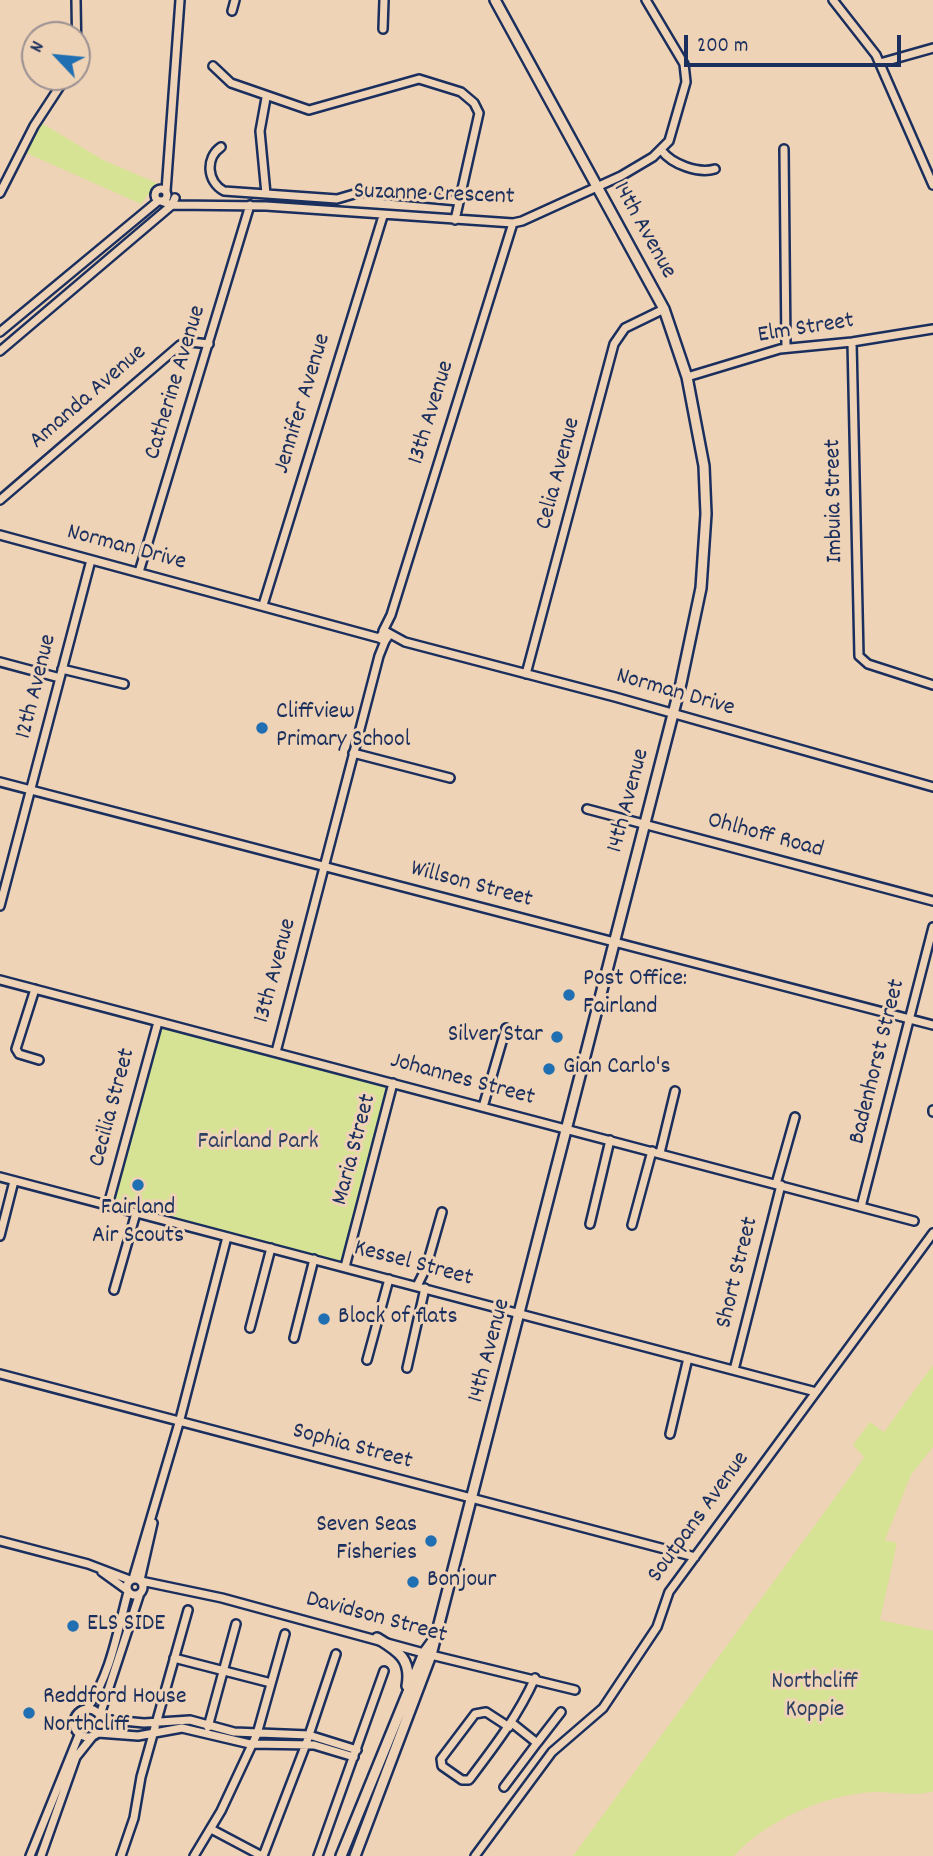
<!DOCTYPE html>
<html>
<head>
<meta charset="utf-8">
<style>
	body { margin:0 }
	#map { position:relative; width:933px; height:1856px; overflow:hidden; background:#efd3b6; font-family:Dekko,sans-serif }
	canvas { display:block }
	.north { position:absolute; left:21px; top:21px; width:70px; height:70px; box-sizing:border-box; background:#efd3b6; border:2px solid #9a9193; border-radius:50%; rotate:296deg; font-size:19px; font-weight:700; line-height:28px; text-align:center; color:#1b2f5e }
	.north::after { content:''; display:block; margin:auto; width:24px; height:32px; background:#1f6fb2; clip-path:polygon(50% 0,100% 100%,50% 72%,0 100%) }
	.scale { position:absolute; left:684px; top:35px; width:217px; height:32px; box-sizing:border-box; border:4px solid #1b2f5e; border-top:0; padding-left:9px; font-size:21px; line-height:24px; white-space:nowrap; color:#1b2f5e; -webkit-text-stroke:5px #efd3b6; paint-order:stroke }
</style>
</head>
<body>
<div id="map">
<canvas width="933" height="1856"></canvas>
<div class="north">N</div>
<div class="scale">200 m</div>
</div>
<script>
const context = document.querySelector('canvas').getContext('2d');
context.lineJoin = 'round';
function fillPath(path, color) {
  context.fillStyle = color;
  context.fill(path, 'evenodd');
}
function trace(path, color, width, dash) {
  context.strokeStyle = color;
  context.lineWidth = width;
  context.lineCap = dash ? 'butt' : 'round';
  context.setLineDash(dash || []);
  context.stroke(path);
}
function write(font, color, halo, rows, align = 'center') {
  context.font = font + ' Dekko,sans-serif';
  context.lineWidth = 6;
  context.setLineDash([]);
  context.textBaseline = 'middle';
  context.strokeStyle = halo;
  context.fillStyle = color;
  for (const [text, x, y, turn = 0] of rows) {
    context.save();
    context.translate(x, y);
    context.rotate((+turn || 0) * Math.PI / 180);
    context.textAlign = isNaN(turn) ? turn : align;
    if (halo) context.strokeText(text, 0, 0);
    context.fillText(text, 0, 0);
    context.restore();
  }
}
const green = new Path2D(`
	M40 122 103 160 157 183 141 204 24 152Z
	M160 1021 391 1082 344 1263 110 1201Z
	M933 1365V1447L911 1475 885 1540 897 1543 880 1620 933 1631V1791C918 1797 891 1792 874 1792 826 1794 765 1821 734 1856H573L853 1473 864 1457 853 1445 870 1422 884 1432Z`);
const minor = new Path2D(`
	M76 0 77 61
	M833 0 876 55 933 185
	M232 11 235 0
	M383 29 384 0
	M880 63 933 48
	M213 66 231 83 309 110 419 79 461 92 474 103 479 113 455 220
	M221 147C205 158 207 182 224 191L337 199 361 192 458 201
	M784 149 786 348
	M662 151C672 164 698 174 715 169
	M155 195a6 6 0 1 1 12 0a6 6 0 1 1-12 0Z
	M166 191 180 0
	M0 193 34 126 66 77
	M266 194 260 131 266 98
	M161 201 172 205 266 206 513 223 522 221 621 176 653 157 669 141 686 82 684 64 646 0
	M0 332 158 201
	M852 342 859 656 868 664 933 685
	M0 351 172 205 175 198
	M687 377 780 349 852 342 933 329
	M0 500 180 345 190 342 209 344
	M0 535 379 638
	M139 572 250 205
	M263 605 383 216
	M383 631 391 615 513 223
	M389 635 385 641 379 638 385 631 405 642 615 697 933 787
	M0 662 60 678
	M62 669 124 684
	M526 674 614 344 625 328 664 309
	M353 753 450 778
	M0 782 933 1025
	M587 809 933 901
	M0 906 91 560
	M0 980 914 1221
	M35 989 16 1049 19 1054 39 1060
	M276 1052 379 656 385 641
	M483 1107 506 1028
	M933 1112V1110
	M660 1153 675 1091
	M0 1177 816 1392
	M776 1184 795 1117
	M108 1205 158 1022
	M861 1207 933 927
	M590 1224 610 1140
	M632 1225 652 1151
	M0 1236 14 1181
	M345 1267 393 1083
	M417 1286 426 1268 442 1212
	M114 1290 136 1213
	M250 1328 271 1248
	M294 1338 314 1259
	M367 1360 389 1279
	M407 1368 425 1288
	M734 1370 781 1185
	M0 1374 695 1557
	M670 1434 688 1358
	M0 1541 88 1564 130 1580
	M102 1572 127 1590
	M127 1587a8 8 0 1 1 16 0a8 8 0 1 1-16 0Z
	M133 1579 179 1423 227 1237
	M140 1580 153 1523
	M141 1581 222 1598 431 1655 575 1690
	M174 1658 271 1683
	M74 1723a14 14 0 1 1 28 0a14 14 0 1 1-28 0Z
	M87 1709C111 1673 117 1633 128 1592
	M100 1715 140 1593
	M102 1719 144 1723 190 1720 234 1732 309 1735 357 1750
	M208 1727 236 1624
	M509 1727 486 1712 475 1714 441 1759 442 1766 462 1780H469C494 1747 518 1716 535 1678
	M98 1733 138 1736 182 1728 250 1744 314 1745 354 1757
	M537 1743 561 1712
	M504 1787 537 1743 512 1723
	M211 1829 262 1856
	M30 1856 79 1735
	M41 1856 76 1757 92 1737
	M121 1856 134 1818 141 1777 188 1610
	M194 1856 221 1811 257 1734 285 1634
	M263 1856 306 1744 336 1654
	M318 1856 384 1671
	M475 1856 552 1752 603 1708 657 1627 669 1592 933 1233`);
const major = new Path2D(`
	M377 1638C398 1651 412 1659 407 1686
	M341 1856 424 1653 432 1642
	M355 1856 431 1655 681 683 701 588 706 514 704 466 687 377 664 309 495 0`);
const markers = [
	[262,728,7,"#1f6fb2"],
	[569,995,7,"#1f6fb2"],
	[557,1037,7,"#1f6fb2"],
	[549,1069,7,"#1f6fb2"],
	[138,1185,7,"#1f6fb2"],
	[324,1319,7,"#1f6fb2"],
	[431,1541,7,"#1f6fb2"],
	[413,1582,7,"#1f6fb2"],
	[73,1626,7,"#1f6fb2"],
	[29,1713,7,"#1f6fb2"]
];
const streetNames = [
	["Suzanne Crescent",434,196,2],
	["14th Avenue",643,231,61],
	["Elm Street",806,330,-9],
	["Catherine Avenue",177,383,-73],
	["Amanda Avenue",89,398,-41],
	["Jennifer Avenue",304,404,-73],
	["13th Avenue",433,413,-73],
	["Celia Avenue",560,474,-75],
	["Imbuia Street",836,501,-91],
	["Norman Drive",126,549,15],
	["12th Avenue",38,687,-76],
	["Norman Drive",675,694,16],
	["14th Avenue",630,801,-75],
	["Ohlhoff Road",765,837,15],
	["Willson Street",471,886,15],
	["13th Avenue",277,971,-75],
	["Badenhorst Street",879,1062,-76],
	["Johannes Street",462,1081,15],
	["Cecilia Street",114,1108,-75],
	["Maria Street",356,1150,-75],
	["Kessel Street",413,1265,15],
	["Short Street",739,1273,-76],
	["14th Avenue",491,1351,-75],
	["Sophia Street",352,1448,15],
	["Soutpans Avenue",700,1518,-54],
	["Davidson Street",376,1619,15]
];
const poiNames = [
	["Cliffview",276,714],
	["Primary School",276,742],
	["Post Office:",583,981],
	["Fairland",583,1009],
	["Silver Star",543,1037,"right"],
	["Gian Carlo's",563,1069],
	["Fairland",138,1210,"center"],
	["Air Scouts",138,1238,"center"],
	["Block of flats",338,1319],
	["Seven Seas",417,1527,"right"],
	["Fisheries",417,1555,"right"],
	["Bonjour",427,1582],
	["ELS SIDE",87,1626],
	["Reddford House",43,1699],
	["Northcliff",43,1727]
];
const parkNames = [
	["Fairland Park",258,1144],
	["Northcliff",815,1684],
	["Koppie",815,1712]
];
fillPath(green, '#d6e294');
trace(minor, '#1b2f5e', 12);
trace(major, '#1b2f5e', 14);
trace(minor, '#efd3b6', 7);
trace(major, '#efd3b6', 9);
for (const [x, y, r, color] of markers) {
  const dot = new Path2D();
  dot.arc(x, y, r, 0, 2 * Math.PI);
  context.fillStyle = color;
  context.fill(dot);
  trace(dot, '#efd3b6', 2.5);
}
write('24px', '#1b2f5e', '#efd3b6', streetNames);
write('24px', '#1b2f5e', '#efd3b6', poiNames, 'left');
write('24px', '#2e4163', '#efd3b6', parkNames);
</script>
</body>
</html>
